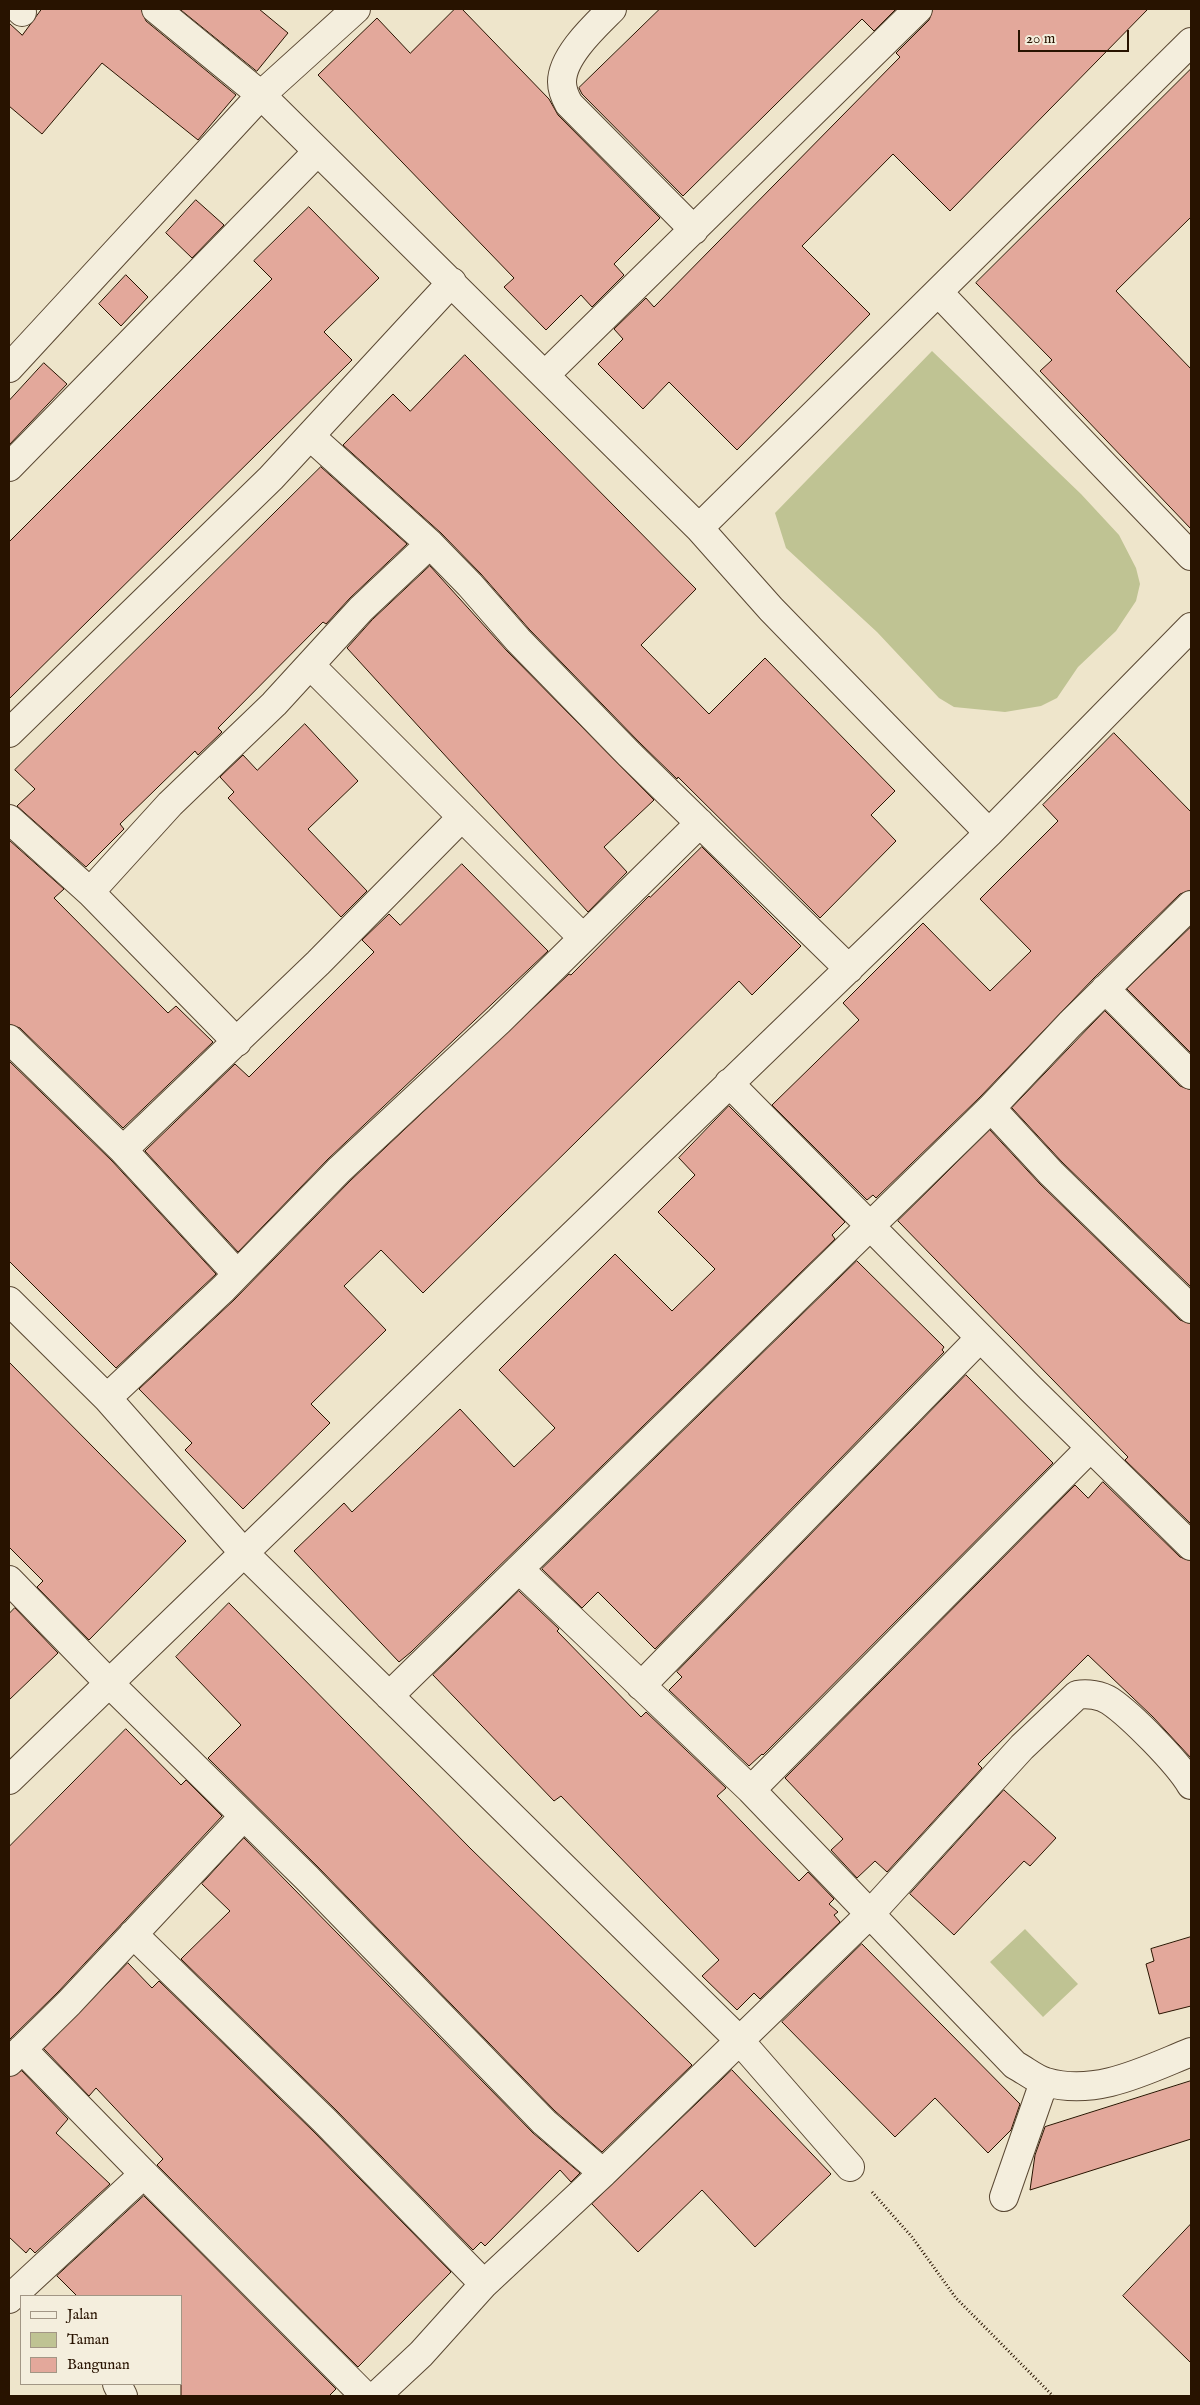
<!DOCTYPE html>
<html>
<head>
<meta charset="utf-8">
<style>
	body { margin:0 }
	#map { position:relative; width:1200px; height:2405px; overflow:hidden; background:#eee5cb; font-family:"IM FELL English",serif }
	canvas { display:block }
	.frame { position:absolute; inset:0; border:10px solid #281300; pointer-events:none }
	.legend { position:absolute; left:20px; top:2295px; width:162px; height:90px; box-sizing:border-box; background:#f4eedd; border:1px solid #a29685; margin:0; padding:6px 9px; list-style:none; font-size:15px; color:#281300 }
	.legend li { display:flex; align-items:center; gap:10px; height:25px }
	.legend b { width:25px; border:1px solid #a29685 }
	.scale { position:absolute; left:1018px; top:30px; width:111px; height:22px; box-sizing:border-box; border:2px solid #281300; border-top:0; padding-left:6px; font-size:15px; line-height:18px; white-space:nowrap; color:#281300; -webkit-text-stroke:4px #f4eedd; paint-order:stroke }
</style>
</head>
<body>
<div id="map">
<canvas width="1200" height="2405"></canvas>
<div class="frame"></div>
<ul class="legend">
<li><b style="height:6px;background:#f4eedd"></b>Jalan</li>
<li><b style="height:14px;background:#bfc393"></b>Taman</li>
<li><b style="height:14px;background:#e3a89b"></b>Bangunan</li>
</ul>
<div class="scale">20 m</div>
</div>
<script>
const context = document.querySelector('canvas').getContext('2d');
context.lineJoin = 'round';
function fillPath(path, color) {
  context.fillStyle = color;
  context.fill(path, 'evenodd');
}
function trace(path, color, width, dash) {
  context.strokeStyle = color;
  context.lineWidth = width;
  context.lineCap = dash ? 'butt' : 'round';
  context.setLineDash(dash || []);
  context.stroke(path);
}
const green = new Path2D(`
	M932 351 1081 494 1119 535 1136 568 1140 584 1136 601 1116 631 1078 667 1057 698 1041 706 1005 712 954 707 939 698 877 632 786 548 775 513Z
	M1025 1929 1078 1984 1043 2017 990 1962Z`);
const building = new Path2D(`
	M42 9H141L146 21 236 95 198 140 102 63 42 134 9 106V23L22 35Z
	M180 9H259L288 33 257 71Z
	M455 9H462L549 99 558 115 660 218 614 264 624 275 592 307 581 295 546 330 504 287 514 278 318 75 377 18 410 53Z
	M660 9H896L874 31 862 19 683 196 582 94 579 88Z
	M933 9H1148L950 211 893 154 802 246 870 314 737 450 669 382 643 409 598 364 623 339 614 329 646 298 654 307 900 57 896 53 929 20Z
	M1191 69V217L1116 291 1191 369V529L1040 371 1052 360 976 283Z
	M196 200 224 225 192 258 166 233Z
	M309 207 379 278 324 332 352 360 9 699V542L272 279 254 261Z
	M126 275 148 297 121 326 99 304Z
	M465 355 696 589 641 645 709 714 765 658 895 791 871 815 896 841 820 918 678 777 677 779 640 743 529 629 481 574 441 533 343 445 393 394 410 411Z
	M44 363 67 384 9 445V401Z
	M321 467 407 544 350 598 326 624 323 622 218 728 222 732 198 755 195 751 120 824 124 829 86 867 17 806 35 789 15 770Z
	M430 566 507 651 654 800 604 847 627 872 588 912 347 648 372 620Z
	M305 724 358 781 308 829 367 891 341 917 228 798 234 792 220 777 243 755 257 770Z
	M1114 733 1191 812V890L1180 894 1094 978 980 1097 876 1198 873 1195 867 1200 772 1105 859 1020 843 1003 923 923 990 991 1031 951 980 899 1058 821 1043 805Z
	M9 840 64 889 54 898 168 1013 176 1006 213 1042 123 1128 20 1028 9 1024Z
	M702 847 801 946 752 995 739 981 423 1293 381 1250 344 1286 386 1330 311 1404 330 1423 243 1509 185 1450 192 1443 139 1389 234 1300 350 1181 569 974 571 975 649 896 650 897Z
	M462 864 548 951 328 1159 238 1252 145 1151 235 1064 249 1077 374 952 362 940 389 914 400 925Z
	M1191 927V1053L1127 989Z
	M1105 1011 1180 1086 1191 1090V1287L1062 1162 1012 1108Z
	M9 1061 112 1161 216 1274 116 1368 9 1261Z
	M729 1106 845 1222 832 1235 835 1239 411 1652 399 1662 294 1551 344 1503 352 1512 460 1409 514 1467 555 1428 499 1370 615 1254 672 1311 715 1269 658 1212 695 1175 679 1158Z
	M990 1130 1040 1184 1180 1320 1191 1324V1524L1125 1460 1128 1457 898 1221Z
	M857 1261 944 1347 942 1350 944 1352 655 1649 598 1592 582 1608 542 1569Z
	M9 1362 186 1541 89 1640 37 1587 43 1581 9 1547Z
	M966 1375 1053 1463 763 1755 762 1754 749 1766 669 1690 682 1677 677 1672Z
	M1103 1482 1180 1557 1191 1561V1758L1153 1717 1088 1655 978 1764 982 1768 887 1872 875 1861 857 1878 831 1850 843 1839 785 1778 1075 1485 1088 1498Z
	M519 1591 559 1629 557 1631 641 1717 646 1712 726 1788 717 1796 799 1881 808 1872 834 1899 829 1904 838 1912 834 1915 840 1922 760 1999 754 1993 737 2010 702 1976 719 1960 561 1796 554 1801 433 1675Z
	M229 1603 470 1848 692 2065 602 2152 555 2111 318 1867 208 1758 241 1725 176 1657Z
	M15 1608 58 1653 9 1700V1614Z
	M126 1729 181 1785 186 1780 222 1816 58 1992 9 2040V1847Z
	M1004 1790 1056 1838 1030 1866 1024 1861 954 1935 910 1894Z
	M244 1838 533 2133 580 2173 571 2182 560 2170 485 2246 481 2242 473 2250 336 2110 181 1959 230 1911 202 1884Z
	M1191 1937V2006L1159 2014 1146 1964 1154 1961 1151 1949Z
	M862 1944 1020 2104 1011 2130 988 2153 935 2098 895 2137 782 2022Z
	M128 1963 152 1988 159 1981 314 2132 451 2272 358 2367 157 2165 163 2159 96 2088 89 2096 44 2049Z
	M732 2070 831 2174 755 2247 702 2190 638 2252 592 2204Z
	M22 2071 68 2119 56 2133 110 2184 35 2253 30 2248 26 2253 9 2237V2077Z
	M1191 2081V2139L1030 2190 1035 2155 1045 2127Z
	M144 2196 336 2389 329 2396H181V2296H77L57 2276Z
	M1191 2224V2363L1123 2296Z`);
const path = new Path2D(`
	M872 2192 912 2237 956 2298 1053 2396`);
const minor = new Path2D(`
	M19 9 22 12
	M356 9 261 95 699 528 771 609 989 833
	M612 9C595 26 562 56 562 82 562 91 565 97 569 104L694 230
	M938 292 1191 556
	M9 368 261 95 156 9
	M545 375 918 9
	M311 437 430 544
	M9 467 317 152
	M699 528 1191 42
	M310 665 583 938
	M9 733 271 478 452 282
	M9 819 90 892 237 1042
	M90 892 170 804 274 704 361 609 430 544 470 585 518 640 629 754 849 969
	M1105 989 1191 1075
	M9 1039 123 1150
	M729 1083 1030 1388 1191 1546
	M991 1108 1070 1024 1191 905
	M237 1274 123 1150 318 963 462 817
	M9 1301 107 1398 244 1553 740 2041 850 2167
	M107 1398 223 1289 339 1170 499 1021 700 823
	M519 1569 751 1790 1015 2065C1025 2070 1035 2079 1046 2082 1096 2097 1146 2070 1191 2052
	M9 1580 109 1683 307 1878 544 2122 603 2173 870 1914 1022 1747 1077 1695C1087 1693 1101 1695 1110 1701 1132 1716 1178 1763 1191 1785
	M641 1686 980 1338
	M389 1696 991 1108 1051 1173 1191 1309
	M9 1780 989 833 1191 627
	M751 1790 1090 1448
	M133 1934 325 2121 484 2284
	M22 2049 144 2174
	M9 2062 69 2003 244 1816
	M1004 2197 1044 2082
	M9 2299 144 2174 365 2396
	M117 2384 123 2396
	M376 2396 421 2354 484 2284 603 2173`);
fillPath(green, '#bfc393');
fillPath(building, '#e3a89b');
trace(building, '#281300', 1);
trace(minor, '#5a4833', 30);
trace(path, '#281300', 3, [1, 2.5]);
trace(minor, '#f4eedd', 28);
</script>
</body>
</html>
